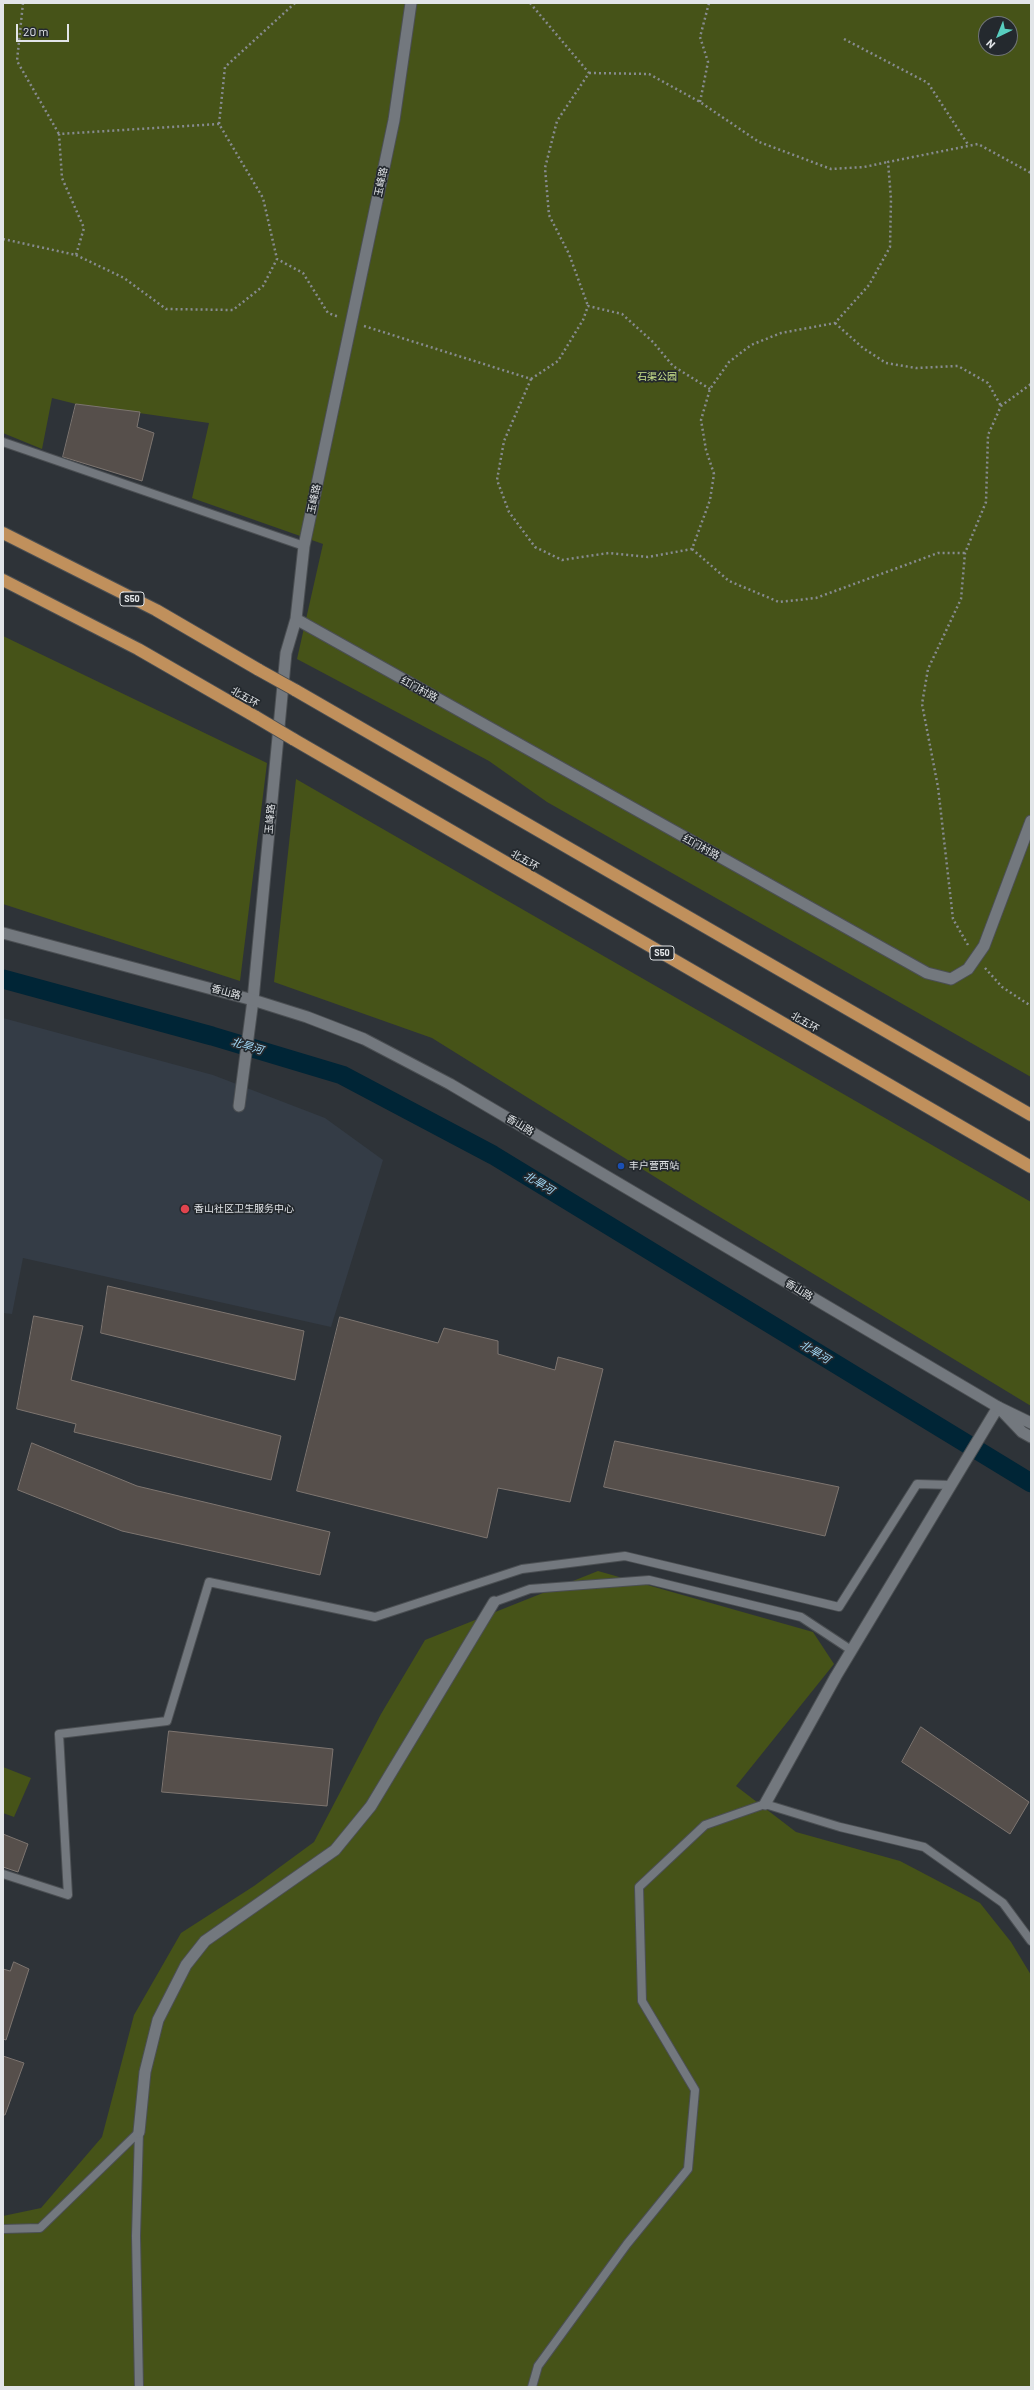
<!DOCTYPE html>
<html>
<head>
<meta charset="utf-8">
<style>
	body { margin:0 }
	#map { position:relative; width:1034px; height:2390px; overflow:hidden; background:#2e3338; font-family:Barlow,sans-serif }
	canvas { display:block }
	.frame { position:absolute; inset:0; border:4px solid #e2e5e8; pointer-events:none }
	.north { position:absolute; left:978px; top:16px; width:40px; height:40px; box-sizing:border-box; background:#24292e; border:1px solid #707478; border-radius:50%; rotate:223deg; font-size:11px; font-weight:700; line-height:16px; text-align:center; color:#e2e5e8 }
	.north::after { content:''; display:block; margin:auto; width:14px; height:18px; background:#58cec0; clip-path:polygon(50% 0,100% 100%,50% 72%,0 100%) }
	.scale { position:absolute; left:16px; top:24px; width:53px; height:18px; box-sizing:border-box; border:2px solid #e2e5e8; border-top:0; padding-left:5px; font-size:12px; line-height:14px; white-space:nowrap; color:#e2e5e8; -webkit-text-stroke:3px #24292e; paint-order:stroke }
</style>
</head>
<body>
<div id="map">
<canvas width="1034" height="2390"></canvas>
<div class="frame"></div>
<div class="north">N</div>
<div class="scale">20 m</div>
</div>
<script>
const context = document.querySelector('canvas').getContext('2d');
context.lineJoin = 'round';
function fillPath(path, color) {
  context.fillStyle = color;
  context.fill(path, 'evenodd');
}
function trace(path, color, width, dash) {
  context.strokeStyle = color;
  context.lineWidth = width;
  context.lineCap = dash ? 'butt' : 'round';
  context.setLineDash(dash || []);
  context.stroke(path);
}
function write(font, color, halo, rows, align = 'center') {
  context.font = font + ' Barlow,"Noto Sans SC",sans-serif';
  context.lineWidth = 3.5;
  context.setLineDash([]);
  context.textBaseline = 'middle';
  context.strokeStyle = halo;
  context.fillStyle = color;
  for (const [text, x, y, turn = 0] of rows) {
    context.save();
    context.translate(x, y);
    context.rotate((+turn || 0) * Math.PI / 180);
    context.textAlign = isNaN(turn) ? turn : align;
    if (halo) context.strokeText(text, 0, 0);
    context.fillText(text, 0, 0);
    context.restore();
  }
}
const built = new Path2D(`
	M3 1018 213 1075 325 1118 383 1160 331 1327 23 1258 12 1314 3 1313Z`);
const green = new Path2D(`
	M3 3 1031 4V1077L547 802 489 761 297 659 323 544 192 498 209 423 76 404 52 398 42 449 3 433ZM986 24H1010V48H986Z
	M3 636 267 763 240 981 3 904Z
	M296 779 1031 1202V1406L700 1205 432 1038 274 982Z
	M598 1571 813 1632 834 1664 736 1786 796 1832 900 1861 980 1903 1011 1942 1031 1975V2387H3V2216L41 2208 102 2137 134 2015 181 1933 254 1886 314 1842 381 1714 425 1640Z
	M3 1767 31 1778 14 1817 3 1813Z`);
const canal = new Path2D(`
	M3 979 212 1036 342 1075 493 1155 1031 1483`);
const building = new Path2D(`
	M76 404 140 412 137 427 154 433 142 481 63 457Z
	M108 1286 304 1331 295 1380 101 1333Z
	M34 1316 83 1326 71 1380 281 1436 271 1480 74 1432 76 1424 17 1409Z
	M340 1317 438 1343 444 1328 498 1341V1354L555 1370 558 1357 603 1369 570 1502 498 1488 487 1538 297 1491Z
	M615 1441 839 1487 825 1536 604 1487Z
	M32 1443 137 1486 330 1532 320 1575 122 1531 18 1490Z
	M921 1727 1029 1802 1010 1834 902 1762Z
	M169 1731 333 1749 327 1806 162 1792Z
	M3 1834 28 1844 18 1872 3 1867Z
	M14 1962 29 1969 6 2040 3 2039V1969L10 1971Z
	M3 2056 24 2063 5 2115H3Z`);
const path = new Path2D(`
	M23 3 17 61 59 134
	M295 3 225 67 219 124 263 198 277 259 303 273 328 313 339 317
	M530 3 589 73 557 121 545 168 549 215 569 254 588 306
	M844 39 928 83 969 146
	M589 73 649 74 700 102 759 142 831 169 864 167 888 162
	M700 102 708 62 700 37 709 3
	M3 239 76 255 84 228 62 178 59 134 219 124
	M76 255 124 278 166 309 233 310 263 286 277 259
	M835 323 863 348 886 363 916 368 958 366 988 383 1001 406
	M364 326 531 379 504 441 497 480 509 512 535 547 562 560 609 553 648 557 692 549 710 500 714 474 706 450 701 420 710 389 729 362 751 345 781 333 835 323 869 285 890 247 891 199 888 162 978 144 1031 173
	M531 379 558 361 583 320 588 306 622 314 653 342 673 366 710 389
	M692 549 729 581 779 602 816 598 938 553H965
	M968 945 953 919 938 787 922 704 928 669 961 599 965 553 986 502 988 435 1001 406 1031 384
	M985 968 1002 987 1031 1006`);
const service = new Path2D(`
	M3 442 304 546
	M494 1602 530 1589 649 1580 801 1617 851 1650
	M3 1874 68 1895 59 1734 167 1721 209 1582 375 1617 522 1569 625 1556 839 1607 917 1484 951 1485
	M3 2229 40 2228 139 2132 136 2236 139 2387
	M532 2387 538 2366 627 2244 688 2169 695 2090 642 2001 639 1887 705 1825 765 1804 840 1827 924 1847 1003 1903 1031 1941`);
const minor = new Path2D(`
	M296 619 927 973 951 979 968 969 984 946 1031 821
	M239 1106 253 1000 286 653 296 619 304 546 394 120 411 3
	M765 1804 836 1676 998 1407
	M139 2132 145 2072 158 2020 186 1965 205 1941 335 1850 371 1806 494 1602`);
const tertiary = new Path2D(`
	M3 933 253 1000 307 1017 364 1039 450 1084 998 1407 1031 1423
	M1003 1412 1022 1432 1031 1437`);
const motorway = new Path2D(`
	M3 533 156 610 259 670
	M3 580 138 649 256 717
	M295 690 1031 1115
	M293 739 1031 1167`);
const motorwayBridge = new Path2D(`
	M259 670 295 690
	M256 717 293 739`);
const markers = [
	[621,1166,4,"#1a4fb4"],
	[185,1209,5,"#e0444e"]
];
const shields = [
	[132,599,24],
	[662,953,24]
];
const shieldNames = [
	["S50",132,599],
	["S50",662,953]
];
const streetNames = [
	["玉峰路",381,182,-78],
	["玉峰路",314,499,-78],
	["红门村路",419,689,29],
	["北五环",245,697,30],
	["玉峰路",270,819,-85],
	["红门村路",701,847,29],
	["北五环",525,860,30],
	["香山路",226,992,15],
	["北五环",805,1022,30],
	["香山路",520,1125,31],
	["香山路",799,1290,31]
];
const parkNames = [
	["石渠公园",657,377]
];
const poiNames = [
	["丰户营西站",629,1166],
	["香山社区卫生服务中心",194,1209]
];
const waterNames = [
	["北旱河",247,1046,17],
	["北旱河",539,1183,31],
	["北旱河",815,1352,31]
];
fillPath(built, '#343c46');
fillPath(green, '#465318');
trace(canal, '#002536', 19);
fillPath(building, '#564f4b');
trace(building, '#7d7570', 1);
trace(service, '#4b4f53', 10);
trace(minor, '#4b4f53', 13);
trace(tertiary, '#4b4f53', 13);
trace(motorway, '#4b4f53', 14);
trace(path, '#878b8f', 2.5, [2, 3]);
trace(service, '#73787e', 8);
trace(minor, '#73787e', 11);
trace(tertiary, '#73787e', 11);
trace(motorway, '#c0905c', 12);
trace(motorwayBridge, '#4b4f53', 14, []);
trace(motorwayBridge, '#c0905c', 12);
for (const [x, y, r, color] of markers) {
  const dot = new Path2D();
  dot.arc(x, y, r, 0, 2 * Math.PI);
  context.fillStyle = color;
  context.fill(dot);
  trace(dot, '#24292e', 1.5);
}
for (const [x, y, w] of shields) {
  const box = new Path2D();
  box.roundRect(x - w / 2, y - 7, w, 14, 3);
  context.fillStyle = '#24292e';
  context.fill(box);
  trace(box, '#e2e5e8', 1);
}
write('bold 9px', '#e2e5e8', null, shieldNames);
write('10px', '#e2e5e8', '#24292e', streetNames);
write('10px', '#cbe38c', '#24292e', parkNames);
write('10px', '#e2e5e8', '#24292e', poiNames, 'left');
write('italic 11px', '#a1d7f5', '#24292e', waterNames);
</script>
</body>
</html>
